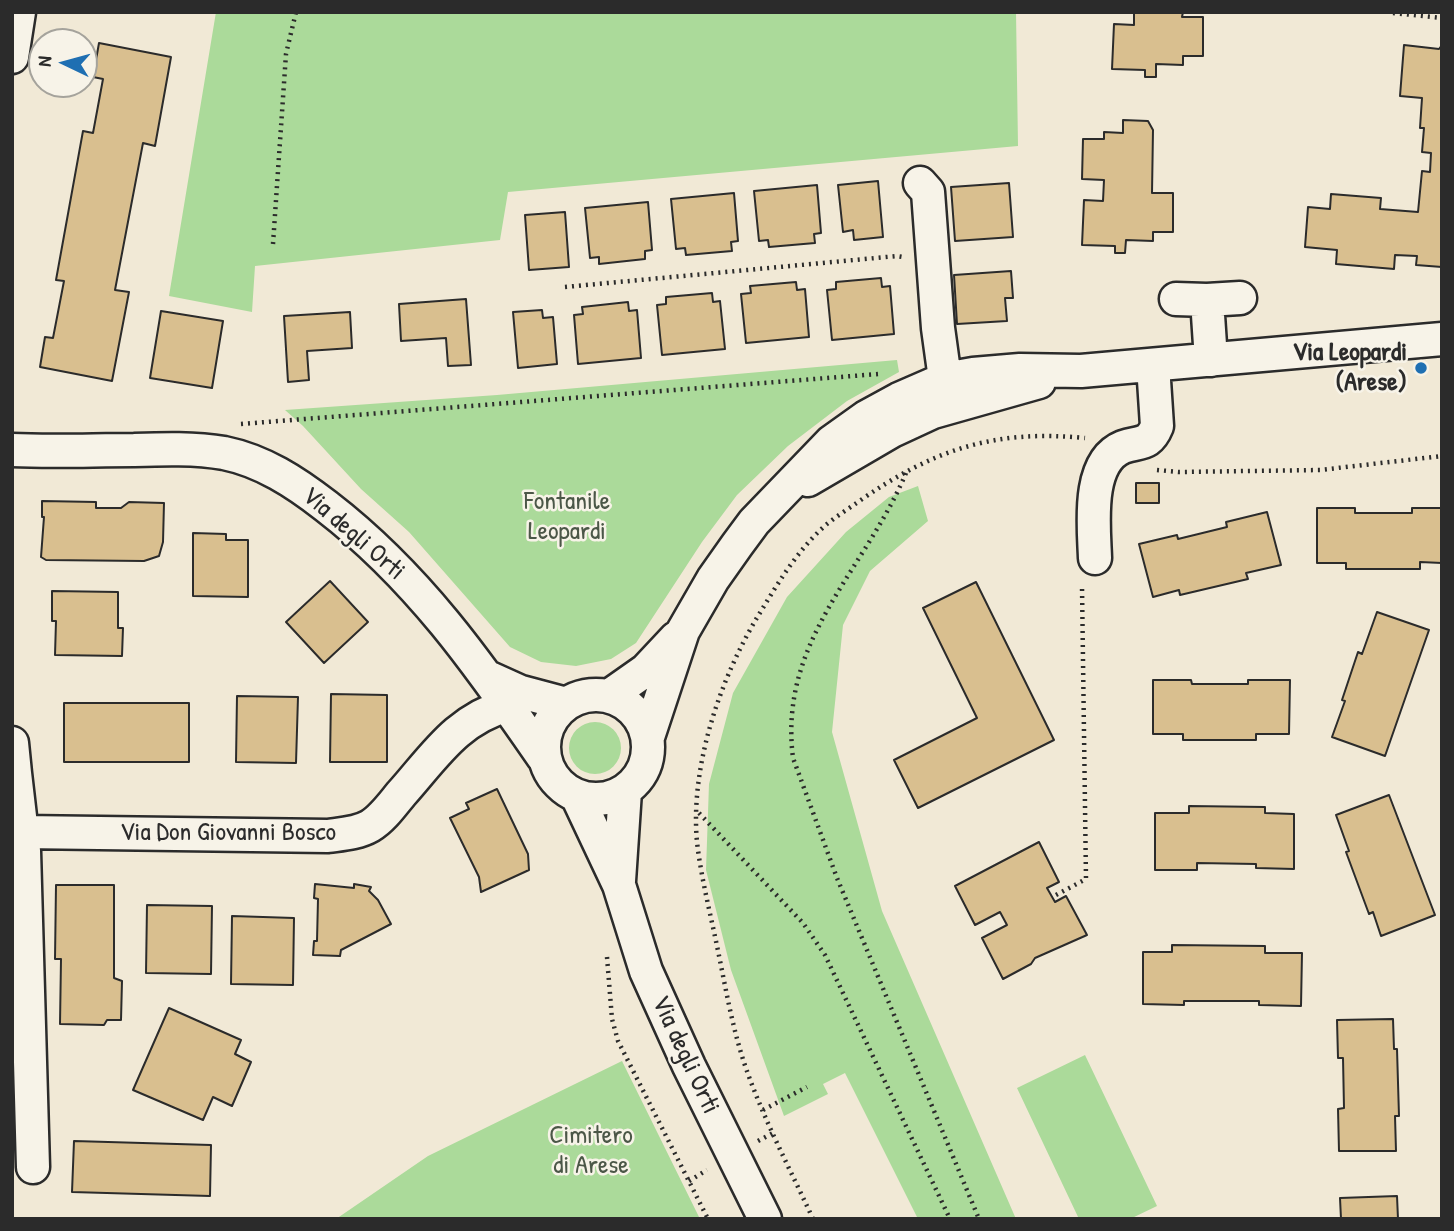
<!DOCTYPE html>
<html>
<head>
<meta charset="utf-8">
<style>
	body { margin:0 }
	#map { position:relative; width:1454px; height:1231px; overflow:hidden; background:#f1e9d6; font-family:"Patrick Hand",sans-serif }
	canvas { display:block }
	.frame { position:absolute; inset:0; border:14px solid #2b2b2b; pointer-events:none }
	.north { position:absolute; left:28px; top:28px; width:70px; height:70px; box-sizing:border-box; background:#f7f3e8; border:2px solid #a5a39c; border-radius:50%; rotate:275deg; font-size:19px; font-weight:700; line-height:28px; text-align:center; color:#2b2b2b }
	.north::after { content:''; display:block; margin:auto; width:24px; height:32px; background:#1f6fb2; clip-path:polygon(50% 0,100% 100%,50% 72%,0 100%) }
</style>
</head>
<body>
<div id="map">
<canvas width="1454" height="1231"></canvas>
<div class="frame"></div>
<div class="north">N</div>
</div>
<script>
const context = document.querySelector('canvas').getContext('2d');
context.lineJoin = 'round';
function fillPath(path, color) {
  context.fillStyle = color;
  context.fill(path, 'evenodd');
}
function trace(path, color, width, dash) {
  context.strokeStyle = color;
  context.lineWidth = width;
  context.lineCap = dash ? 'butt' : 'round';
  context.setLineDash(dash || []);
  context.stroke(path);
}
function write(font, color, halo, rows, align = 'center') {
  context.font = font + ' "Patrick Hand",sans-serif';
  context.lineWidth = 5;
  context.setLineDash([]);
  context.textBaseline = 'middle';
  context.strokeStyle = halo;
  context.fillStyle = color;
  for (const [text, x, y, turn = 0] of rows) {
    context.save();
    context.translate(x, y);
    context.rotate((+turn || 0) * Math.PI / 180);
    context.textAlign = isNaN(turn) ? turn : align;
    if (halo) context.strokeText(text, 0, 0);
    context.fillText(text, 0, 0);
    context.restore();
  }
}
const green = new Path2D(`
	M216 12H1016L1018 146 508 192 500 240 255 266 252 312 169 296Z
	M897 360 899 372 847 401 788 446 737 495 702 542 636 643 611 659 576 666 541 662 510 647 409 532 361 489 303 426 285 410 497 395Z
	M918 486 928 521 870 571 843 625 832 732 882 911 1016 1219H918L845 1073 823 1084 828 1094 784 1116 731 970 706 870 709 784 733 693 787 597 846 532 889 497Z
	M569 748a26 26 0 1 1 52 0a26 26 0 1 1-52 0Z
	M1085 1055 1157 1206 1130 1219H1079L1017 1088Z
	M622 1061 700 1219H336L428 1156Z`);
const building = new Path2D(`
	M1134 12H1183L1182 17H1203V56H1183V65L1156 64V77H1145V70L1112 69 1114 24 1134 25Z
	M99 43 171 57 155 146 143 143 115 290 129 292 112 381 40 367 45 337 53 338 64 281 56 280 83 131 93 133 103 79 93 77Z
	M1404 45 1439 49 1442 45V267L1416 265 1417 256 1395 255 1394 269 1336 264 1337 250 1305 247 1308 207 1330 209 1331 194 1381 198 1380 209 1418 212 1422 171 1430 172 1431 153 1422 152 1424 128H1420L1422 98 1400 96Z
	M1123 120 1148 121 1153 130 1152 193H1173V232H1153V241L1126 240 1125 253H1115V246L1082 245 1084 200 1103 201 1104 180 1082 179 1083 139H1104V132L1123 133Z
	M878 181 883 237 854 240 853 230 843 232 838 185Z
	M1009 183 1013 237 955 241 951 187Z
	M817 185 821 233 814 234 815 243 769 247 768 240 759 241 754 191Z
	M734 193 738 241 731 242 732 251 686 255 685 248 676 249 671 199Z
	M648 202 652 250 645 251V259L599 264V257L590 258 585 208Z
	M565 212 569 267 529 270 525 215Z
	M1011 271 1013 298H1005L1007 321 957 324 954 275Z
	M881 278 882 287 890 286 894 334 832 340 827 290 836 289V282Z
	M796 282 797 290 805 289 809 337 746 343 741 294 751 293 750 286Z
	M712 293 713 302 720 301 725 349 662 355 657 305 666 304V297Z
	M466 299 471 365 448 366 446 338 401 341 399 304Z
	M628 302 629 311 637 310 641 358 578 364 574 315 583 314 582 307Z
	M542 310 543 318 553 317 557 364 518 368 513 312Z
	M161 311 223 321 212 388 150 378Z
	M350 312 352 348 307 351 309 380 288 382 284 316Z
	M1136 483H1159V503H1136Z
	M42 501 96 502V508H121L129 502 164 503 163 542 159 556 144 561 46 560 41 557 44 517H42Z
	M1317 508H1355V513H1412V508H1442V563L1420 562V569H1346V563H1317Z
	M1267 512 1281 565 1246 573 1248 579 1180 595 1179 590 1153 597 1139 544 1177 535 1178 539 1227 527 1226 522Z
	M193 533 226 534V540H248V597L193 596Z
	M330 581 368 622 324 663 286 622Z
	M976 582 1054 740 918 808 894 760 977 718 923 608Z
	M52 591 118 592V628H123L122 656 55 655 56 621H52Z
	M1377 612 1429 630 1385 756 1332 737 1345 701 1342 700 1358 652 1362 654Z
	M1153 680H1191L1192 684H1248V680H1290L1289 734H1256V740H1183V734H1153Z
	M331 694 387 695V762H330Z
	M237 696 298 697 296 763 236 762Z
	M64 703H189V762H64Z
	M497 789 528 854 529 870 481 892 479 877 450 818 469 809 466 803Z
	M1389 795 1435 915 1381 936 1373 912 1369 914 1346 852 1349 851 1336 815Z
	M1189 806 1265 807V813L1294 814V869L1256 868V864L1197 863V870H1155V813H1189Z
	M1039 842 1059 882 1047 888 1055 902 1066 896 1087 935 1035 958 1031 964 1003 979 982 938 1007 925 1000 912 975 925 955 886Z
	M315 884 354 888V884L371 887 369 891 378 900 391 924 341 950 340 956 313 955 314 941H317L318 899 314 898Z
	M56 885H114V978L122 981 121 1020H107L104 1025 60 1024 61 959H55Z
	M147 905 212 906 211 974 146 973Z
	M232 916 294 918 293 985 231 984Z
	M1172 945 1265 946V953H1302L1301 1006 1259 1005V1001H1184V1005L1143 1004V952H1172Z
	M169 1008 241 1040 235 1054 251 1062 232 1106 213 1097 203 1120 133 1090Z
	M1393 1019 1394 1049H1397L1399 1116H1395L1396 1151H1339L1338 1109 1344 1108 1343 1058H1338L1337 1020Z
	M74 1141 211 1145 210 1196 72 1192Z
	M1397 1196 1398 1219H1341L1340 1198Z`);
const path = new Path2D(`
	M1393 13 1442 18
	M273 244 286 54 296 12
	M565 287 897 256 903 257
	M241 424 878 374
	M1157 470 1179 472 1320 470 1442 456
	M906 473C865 571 778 640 793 758L837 878 979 1219
	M699 813 803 923 825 955 950 1219
	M1056 895 1086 879 1082 586
	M607 957 612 1019 618 1041 708 1219
	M763 1110 807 1087
	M758 1141 773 1133
	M689 1181 707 1170
	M813 1219C791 1171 766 1124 748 1074 733 1033 726 989 717 946 710 912 701 877 697 842 690 767 720 679 758 616 778 583 798 549 827 524 837 516 848 509 858 502 932 450 994 429 1085 438`);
const minor = new Path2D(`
	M12 57 19 12
	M920 183 928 192 938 328 945 379 940 398
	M1176 299 1207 300 1211 360
	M1207 300 1240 298
	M12 450C53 452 93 450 134 450 163 449 195 448 224 453 263 461 295 482 326 506 417 576 479 664 543 757
	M808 480 892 431 933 412 1039 382
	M1095 558C1094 527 1086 462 1123 447 1140 441 1149 446 1157 426L1153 365
	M490 678 521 692 566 704
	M544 747a52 52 0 1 1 104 0a52 52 0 1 1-104 0Z
	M609 696 646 670 676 638
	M648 737 683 631 713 579 737 545 754 522 831 442 866 417 899 399 945 379 973 374 1020 370 1081 371 1442 339
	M12 743 15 773H12
	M15 773 24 851 33 1167
	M577 796 619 885 646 971 689 1066 765 1219
	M23 832 328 836C342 834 358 833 370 826 382 819 392 805 401 794 435 756 456 720 508 705
	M619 881 625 791`);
const markers = [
	[1421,368,7,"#1f6fb2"]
];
const poiNames = [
	["Via Leopardi",1407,353],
	["(Arese)",1407,383]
];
const parkNames = [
	["Fontanile",567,502],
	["Leopardi",567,532],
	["Cimitero",591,1136],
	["di Arese",591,1166]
];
const streetNames = [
	["Via degli Orti",353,534,41],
	["Via Don Giovanni Bosco",228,833],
	["Via degli Orti",685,1055,65]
];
fillPath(green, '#abda9a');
fillPath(building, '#d9bf8f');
trace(building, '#2b2b2b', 2);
trace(minor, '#2b2b2b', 37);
trace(path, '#2b2b2b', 4.5, [2, 5]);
trace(minor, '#f7f3e8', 32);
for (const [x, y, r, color] of markers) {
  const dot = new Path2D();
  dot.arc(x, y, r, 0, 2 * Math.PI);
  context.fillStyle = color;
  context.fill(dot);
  trace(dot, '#f7f3e8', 2.5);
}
write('bold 26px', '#2b2b2b', '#f7f3e8', poiNames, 'right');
write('26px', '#4b5747', '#f7f3e8', parkNames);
write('26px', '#2b2b2b', '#f7f3e8', streetNames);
</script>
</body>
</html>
